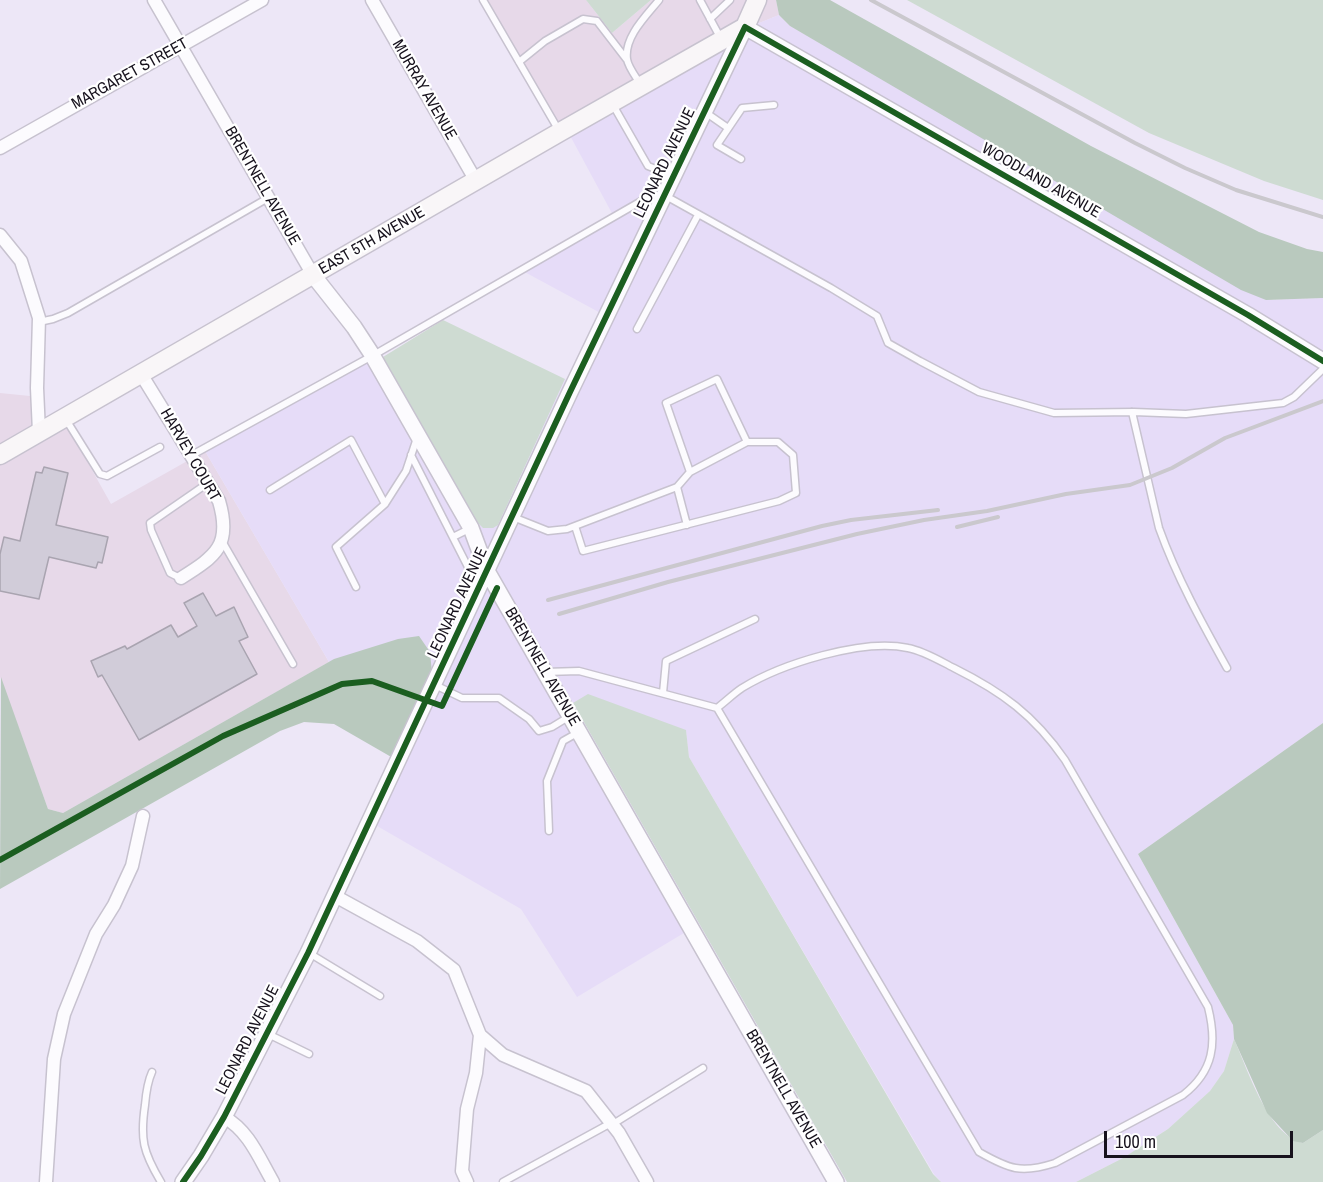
<!DOCTYPE html>
<html>
<head>
<meta charset="utf-8">
<style>
	body { margin:0 }
	#map { position:relative; width:1323px; height:1182px; overflow:hidden; background:#ede7f7; font-family:"Archivo Narrow",sans-serif }
	canvas { display:block }
	.scale { position:absolute; left:1104px; top:1131px; width:189px; height:27px; box-sizing:border-box; border:3px solid #17121d; border-top:0; padding-left:8px; font-size:18px; line-height:21px; white-space:nowrap; color:#17121d; -webkit-text-stroke:4px #fff; paint-order:stroke }
</style>
</head>
<body>
<div id="map">
<canvas width="1323" height="1182"></canvas>
<div class="scale">100 m</div>
</div>
<script>
const context = document.querySelector('canvas').getContext('2d');
context.lineJoin = 'round';
function fillPath(path, color) {
  context.fillStyle = color;
  context.fill(path, 'evenodd');
}
function trace(path, color, width, dash) {
  context.strokeStyle = color;
  context.lineWidth = width;
  context.lineCap = dash ? 'butt' : 'round';
  context.setLineDash(dash || []);
  context.stroke(path);
}
function write(font, color, halo, rows, align = 'center') {
  context.font = font + ' "Archivo Narrow",sans-serif';
  context.lineWidth = 4.5;
  context.setLineDash([]);
  context.textBaseline = 'middle';
  context.strokeStyle = halo;
  context.fillStyle = color;
  for (const [text, x, y, turn = 0] of rows) {
    context.save();
    context.translate(x, y);
    context.rotate((+turn || 0) * Math.PI / 180);
    context.textAlign = isNaN(turn) ? turn : align;
    if (halo) context.strokeText(text, 0, 0);
    context.fillText(text, 0, 0);
    context.restore();
  }
}
const commercial = new Path2D(`
	M484 0H586L612 33 651 0H776L779 15 737 32 567 130 553 122Z
	M0 393 40 397 43 433 64 420 111 504 205 451 329 662 63 813 48 809 0 677Z`);
const built = new Path2D(`
	M779 15 790 26 1266 300 1323 298V723L1138 854 1233 1025 1234 1039 1224 1071 1210 1091 1168 1129 1123 1158 1076 1182H941L934 1174 689 757 686 731 573 704 699 924 577 997 521 909 365 819 432 673 335 659 329 662 205 451 380 352 475 520 498 525 565 379 575 383 606 316 521 270 614 217 567 130 737 32Z`);
const green = new Path2D(`
	M586 0H651L612 33Z
	M907 0H1323V200L1264 181 1149 133Z
	M443 320 565 379 498 525 493 528H483L475 520 383 357Z
	M588 694 686 730 689 757 933 1174 941 1182H847L573 703Z
	M1234 1039C1248 1070 1268 1135 1303 1143L1323 1130V1182H1076L1123 1158 1168 1129 1210 1091 1224 1071Z`);
const forest = new Path2D(`
	M776 0H830L1091 146 1259 232 1307 249 1323 252V298L1266 300 1241 290 790 26 779 15Z
	M419 636 430 652 432 673 393 758 334 724 304 722 280 731 0 889 1 677 48 809 63 813 334 659 398 639Z
	M1323 723V1130L1303 1143 1293 1141 1267 1113 1234 1039 1233 1025 1138 854Z`);
const building = new Path2D(`
	M44 467 68 473 56 525 108 537 102 563 98 562 96 568 49 557 39 599 0 591V554L4 537 20 541 36 472 42 473Z
	M203 593 216 616 234 607 248 637 239 641 257 674 139 740 102 675 98 677 91 661 125 646 127 649 171 625 178 637 197 626 184 603Z`);
const service = new Path2D(`
	M483 0 558 129
	M700 0 720 37
	M710 19 730 0
	M519 62 545 41 583 19 597 21 627 60
	M641 85C636 77 628 67 627 59 624 37 646 16 659 0
	M613 105 648 166 673 176
	M705 112 728 128
	M741 159 717 145 742 108 774 105
	M39 322 53 319 68 313 268 198
	M637 329 698 215
	M1132 412 1159 528C1177 578 1202 623 1227 668
	M65 418 100 474 107 476 160 447
	M192 455 372 356 650 196 664 195 831 288 877 316 888 343 920 361 979 392 1054 413 1134 412 1186 414 1283 403 1294 397 1323 369
	M411 455 469 569V584L477 588
	M677 487 687 525
	M270 490 351 440 385 504
	M513 517 548 531 567 529 677 487 690 472 747 442 717 379 666 403 690 472
	M575 526 583 551 779 501 796 493 793 455 778 442H747
	M453 537 471 528
	M222 541 293 664
	M180 578 170 573 151 530 150 523 208 483
	M356 587 336 547 385 504 406 471 417 438
	M545 672 579 671 717 708 979 1152C1009 1169 1021 1174 1055 1163L1183 1095C1214 1071 1217 1043 1208 1007L1065 760C1034 715 1002 692 954 668 940 661 924 651 908 648 863 638 781 664 742 688 733 694 725 702 717 708
	M435 685 462 698H499L529 719 539 731 552 727 570 716
	M663 693 666 661 755 619
	M549 831 547 781 563 741 579 732
	M309 953 380 996
	M268 1034 309 1054
	M152 1072C147 1083 146 1093 145 1105 140 1139 143 1152 161 1182
	M613 1124 703 1068
	M503 1182 611 1123`);
const minor = new Path2D(`
	M154 0 313 275
	M372 0 476 181
	M0 148 262 0
	M0 235 21 261 39 318 37 388 39 432
	M141 374 219 501C232 545 216 556 181 578
	M335 896 417 941 454 970 480 1035 476 1073 467 1109 462 1171 467 1182
	M480 1035 503 1055 586 1091 619 1133 647 1182
	M224 1117C249 1131 259 1158 273 1182
	M46 1182 54 1059 64 1014 96 934 114 905 132 866 143 816`);
const tertiary = new Path2D(`
	M313 275 354 327 371 353 471 528 487 571 836 1182
	M183 1182 201 1156 224 1117 308 953 570 392 745 27 1248 315 1323 361`);
const secondary = new Path2D(`
	M0 455 560 132 745 27 757 0`);
const rail = new Path2D(`
	M871 0 1135 143 1185 168 1236 190 1323 217
	M957 527 998 517
	M548 600 822 526 851 520 938 510
	M559 614 668 582 857 534 924 520 987 511 1066 494 1130 485 1172 468 1225 438 1323 401`);
const cycleway = new Path2D(`
	M0 860 223 736 342 684 372 681 442 706 497 588
	M183 1182 201 1156 224 1117 308 953 570 392 745 27 1248 315 1323 361`);
const streetNames = [
	["MARGARET STREET",130,74,-29],
	["MURRAY AVENUE",424,90,60],
	["LEONARD AVENUE",665,163,-64],
	["WOODLAND AVENUE",1041,181,30],
	["BRENTNELL AVENUE",262,186,60],
	["EAST 5TH AVENUE",372,241,-30],
	["HARVEY COURT",190,455,60],
	["LEONARD AVENUE",458,603,-65],
	["BRENTNELL AVENUE",542,667,60],
	["LEONARD AVENUE",248,1040,-63],
	["BRENTNELL AVENUE",783,1089,60]
];
fillPath(commercial, '#e7d9e9');
fillPath(built, '#e6dcf8');
fillPath(green, '#cedbd2');
fillPath(forest, '#b9c9be');
fillPath(building, '#d1ccd9');
trace(building, '#a9a4b0', 1.5);
trace(service, '#c7c2cf', 9);
trace(minor, '#c7c2cf', 15);
trace(tertiary, '#c7c2cf', 18);
trace(secondary, '#c7c2cf', 21);
trace(service, '#fcfbfe', 6);
trace(minor, '#fcfbfe', 12);
trace(tertiary, '#fcfbfe', 15);
trace(secondary, '#f9f6f8', 18);
trace(rail, '#cac8cd', 4);
trace(cycleway, '#1b5e20', 6);
write('16px', '#17121d', '#fff', streetNames);
</script>
</body>
</html>
